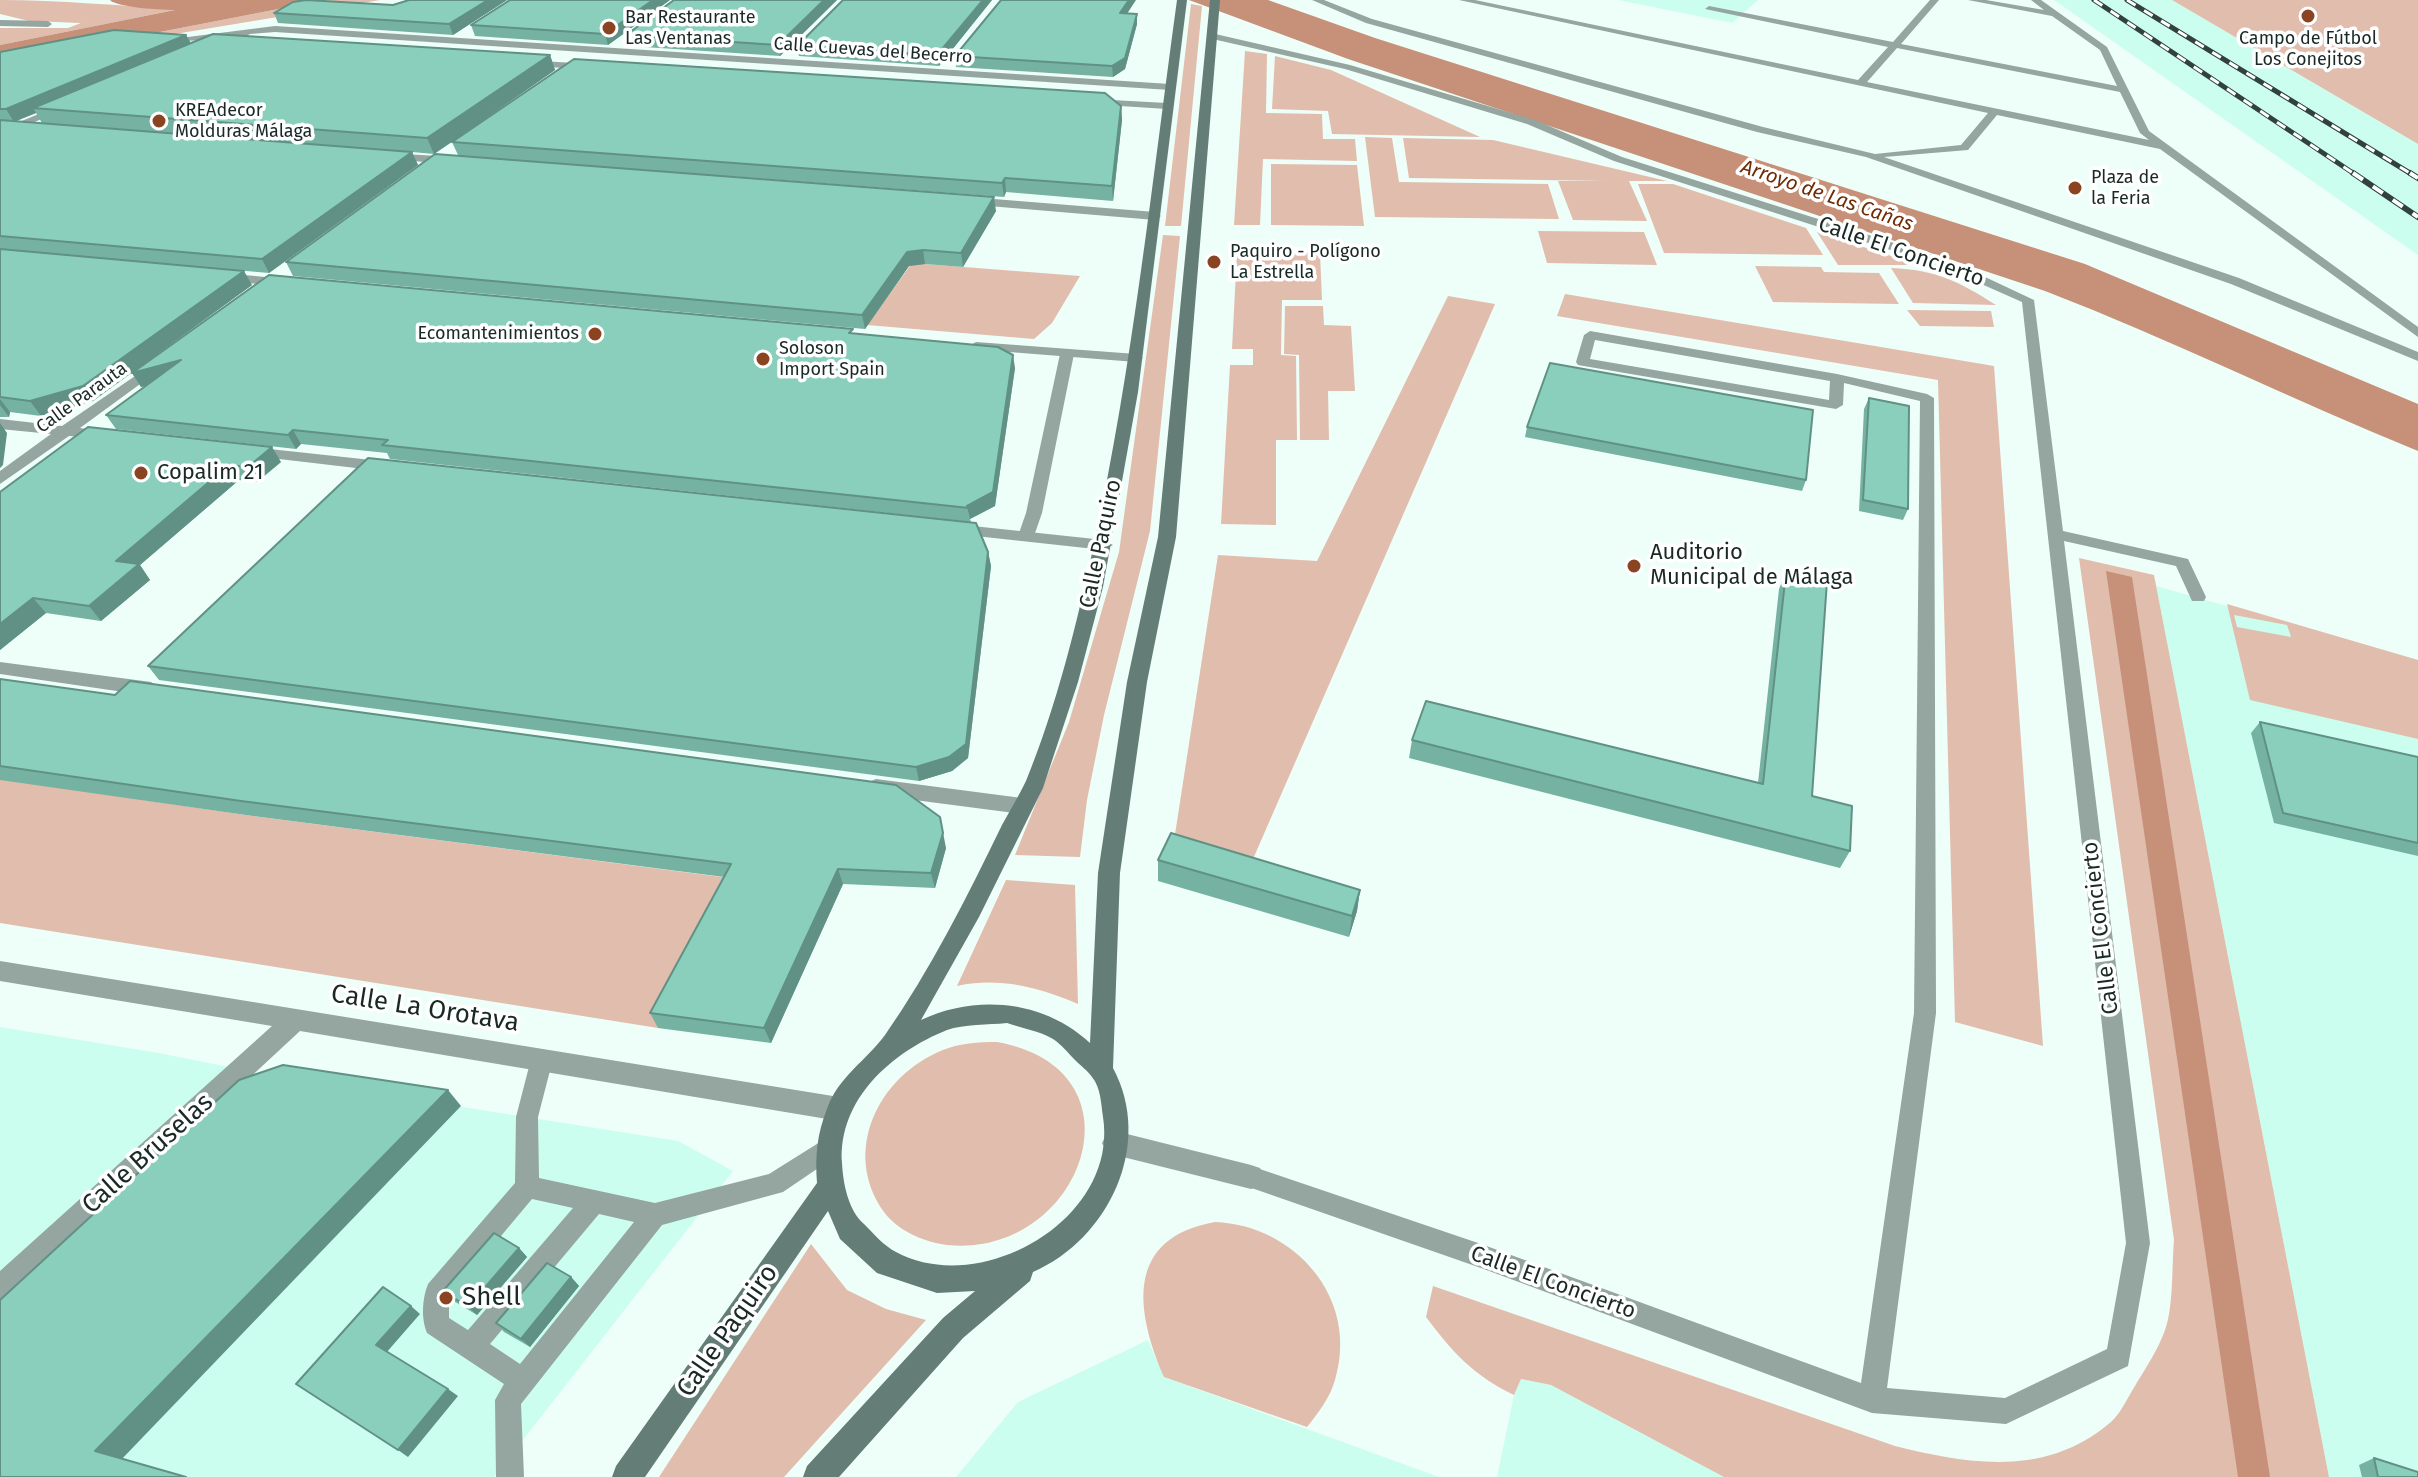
<!DOCTYPE html>
<html>
<head>
<meta charset="utf-8">
<style>
	body { margin:0 }
	canvas { display:block; background:#eefef9 }
</style>
</head>
<body>
<canvas width="2418" height="1477"></canvas>
<script>
const context = document.querySelector('canvas').getContext('2d');
context.lineJoin = 'round';
function fillPath(path, color) {
  context.fillStyle = color;
  context.fill(path, 'evenodd');
}
function trace(path, color, width, dash) {
  context.strokeStyle = color;
  context.lineWidth = width;
  context.lineCap = dash ? 'butt' : 'round';
  context.setLineDash(dash || []);
  context.stroke(path);
}
function write(font, color, halo, rows, align = 'center') {
  context.font = font + ' "Fira Sans",sans-serif';
  context.lineWidth = 7;
  context.setLineDash([]);
  context.textBaseline = 'middle';
  context.strokeStyle = halo;
  context.fillStyle = color;
  for (const [text, x, y, turn = 0] of rows) {
    context.save();
    context.translate(x, y);
    context.rotate((+turn || 0) * Math.PI / 180);
    context.textAlign = isNaN(turn) ? turn : align;
    if (halo) context.strokeText(text, 0, 0);
    context.fillText(text, 0, 0);
    context.restore();
  }
}
const built = new Path2D(`
	M1618 0H1758L1732 23Z
	M2054 0H2172L2418 144V255Z
	M2156 586 2418 660V1477H2329Z
	M0 1027 159 1053 298 1081 678 1141 733 1171 494 1477H0Z
	M1148 1340 1164 1377 1439 1477H956L1018 1402Z
	M1521 1379 1551 1385 1724 1477H1497L1514 1395Z`);
const green = new Path2D(`
	M0 0C60 0 120 6 180 9L0 45V28H68L81 23 29 21 0 14Z
	M325 0H380L0 63Z
	M2172 0H2418V144Z
	M1191 4 1202 6 1181 226H1165Z
	M1245 51 1267 54 1266 113 1322 114 1323 139H1355L1357 161 1263 159 1260 225H1234Z
	M1275 56 1331 70 1480 137 1332 134 1328 111 1272 109Z
	M1365 137 1392 138 1399 182 1548 184 1559 219 1375 217Z
	M1403 138 1493 140 1667 181H1629L1647 221 1573 220 1558 181H1608L1409 178Z
	M1271 164 1357 165 1364 226 1271 225Z
	M1638 184H1673L1806 228 1823 255 1664 253Z
	M1538 231 1644 232 1657 265 1547 263Z
	M1817 232 1919 265H1838Z
	M1163 235 1180 236 1150 531 1104 715 1087 800 1080 857 1015 855 1069 722 1119 552Z
	M1237 252 1320 253 1322 300H1282L1281 355 1296 356 1297 440H1276V525L1221 524 1230 365H1253V349H1232Z
	M912 263 1080 276 1052 323 1034 339 867 325Z
	M1755 266 1821 267 1824 272 1879 273 1899 304 1773 302Z
	M1891 268C1937 270 1958 281 1996 305L1913 303Z
	M1565 294 1994 366 2043 1046 1955 1022 1938 380 1557 316Z
	M1448 296 1495 304 1246 875 1172 854 1218 555 1317 561Z
	M1285 306H1323L1324 325 1351 326 1355 391H1328L1329 440H1300L1299 355 1284 354Z
	M1907 310 1991 311 1994 327 1920 326Z
	M2079 558 2154 575 2329 1477H1724L1551 1385 1521 1379 1514 1395C1473 1375 1453 1353 1426 1317L1433 1286 1895 1446C1971 1465 2047 1477 2111 1422 2121 1413 2128 1397 2135 1386 2148 1364 2165 1340 2169 1314 2173 1290 2172 1264 2174 1240Z
	M2227 604 2418 660V739L2250 700ZM2234 615 2287 625 2291 637 2237 627Z
	M0 779 253 816 737 879 658 1028 0 923Z
	M1006 880 1075 885 1078 1004C1037 987 1001 977 957 986Z
	M997 1042C1152 1070 1081 1259 947 1245 924 1242 898 1231 884 1212 841 1152 878 1076 943 1050 960 1043 978 1042 997 1042Z
	M1215 1222C1295 1225 1360 1299 1335 1380 1330 1398 1318 1413 1307 1427L1164 1377C1135 1310 1125 1238 1215 1222Z
	M811 1244 847 1290 886 1309 926 1320 784 1477H659Z`);
const water = new Path2D(`
	M171 0H325L0 63V45L175 10 159 8Z
	M1189 0H1268L1375 38 2085 264 2418 404V451C2293 400 2172 340 2045 291L1348 59Z
	M2106 571 2132 577 2270 1477H2238Z`);
const canal = new Path2D(`
	M110 0H225L227 3C216 14 121 11 110 0Z`);
const lane = new Path2D(`
	M1312 0H1324L1372 19 1763 127 1875 154 1961 145 1988 113 1459 0H1475L1858 80 1888 47 1705 9 1709 6 1893 42 1930 0H1939L1901 44 2117 86 2100 50 2052 16 1968 0H1986L2044 10 2031 0H2041L2107 47 2149 131 2418 327V337L2160 149 1997 115 1968 150 1884 157 2239 278 2418 352V361L2231 284 1866 157 1757 132 1366 23ZM1897 48 2120 92 2140 133 2149 140 1867 82Z
	M0 20 48 21 52 24 48 27 0 26Z
	M1211 33 1350 65 1535 120 1622 157 1951 261 2034 300 2063 531 2188 559 2206 597 2204 601H2192L2176 566 2064 541 2150 1243 2128 1366 2006 1424 1872 1413 1481 1268 1243 1185 1239 1177 1243 1169 1251 1166 1481 1244 1861 1383 1914 1013 1920 401 1844 383 1843 405 1836 409 1578 365 1576 362 1584 335 1590 331 1837 374 1927 394 1934 398 1936 1013 1887 1388 2005 1398 2107 1349 2126 1243 2022 302 1943 267 1614 161 1527 124 1345 69 1208 38ZM1595 340 1830 381 1829 400 1590 359Z
	M1067 350 1074 354 1042 513 1034 536 1026 541 1018 536 1026 513 1060 354Z
	M542 1049 550 1052 553 1059 538 1117 539 1178 655 1203 769 1174 828 1137 836 1140 840 1148 836 1156 783 1192 662 1225 521 1404 524 1477H496L495 1400 504 1384 427 1333C421 1319 422 1299 428 1284L515 1183 516 1117 531 1059 534 1052ZM532 1199 573 1208 468 1330 449 1318V1298ZM599 1214 634 1222 520 1364 490 1344Z`);
const street = new Path2D(`
	M275 26 1170 84 1175 87 1170 90 275 32 250 34 227 46 217 44 220 39 185 41 180 38Z
	M526 60 590 64 595 67 590 70 522 65 521 63Z
	M1093 99 1167 103 1172 106 1167 109 1089 104V100Z
	M58 106 67 108 0 137V130Z
	M387 153 455 157 461 161 455 165 383 158 381 156Z
	M969 197 1155 212 1161 216 1155 220 965 204V198Z
	M223 273 287 279 294 283 287 287 218 280 216 277Z
	M976 342 1136 354 1143 358 1136 362 971 349 969 346Z
	M157 361 162 362V368L80 428 113 433V439L69 436 0 484V471L51 434 0 429V419L62 426Z
	M251 447 390 462 398 467 390 472 245 455V449Z
	M954 524 1104 540 1113 545 1104 550 948 533 946 529 948 525Z
	M0 662 151 682 161 689 151 696 0 674Z
	M876 779 1022 798 1029 800 1032 806 1029 812 1022 814 876 795 869 792 866 787 869 782Z
	M0 961 839 1097 848 1101 852 1109 848 1117 839 1121 300 1031 10 1300 0 1304V1271L272 1026 0 981Z
	M1115 1131 1251 1165 1260 1168 1264 1177 1260 1186 1251 1189 1115 1155 1106 1151 1102 1143 1106 1135Z`);
const secondary = new Path2D(`
	M1177 0H1187L1138 392 1103 587 1078 682 1043 788 979 917 921 1020C976 994 1044 1000 1090 1043L1098 873 1127 682 1158 537 1210 0H1220L1176 537 1147 682 1120 873 1113 1068C1154 1144 1109 1239 1033 1272L1030 1281 963 1338 839 1477H803L807 1466 943 1318 975 1291 937 1293 877 1273 840 1239 828 1211 645 1477H612L616 1466 817 1183C815 1156 817 1134 827 1109 838 1077 866 1061 885 1035 931 969 967 897 1002 825 1010 810 1019 796 1026 781 1057 705 1077 623 1094 544 1133 364 1152 182 1177 0ZM1007 1023C1021 1028 1040 1031 1053 1039 1061 1044 1068 1053 1075 1060 1080 1065 1088 1071 1092 1077 1101 1088 1101 1104 1103 1117 1119 1219 981 1298 896 1252 884 1246 873 1233 864 1224 848 1210 843 1183 842 1163 838 1099 892 1052 947 1030 964 1024 988 1025 1007 1023Z`);
const railFar1 = new Path2D(`
	M2094 0 2356 175
	M2127 0 2413 175`);
const rail = new Path2D(`
	M2353 173 2418 217
	M2410 173 2418 178`);
const wall = new Path2D(`
	M507 0 453 35 278 23 274 13Z
	M510 0H670L608 45 475 36 471 25Z
	M837 0 780 56 629 46 626 35Z
	M843 0H992L939 66 799 56 797 46Z
	M1127 13 1137 24 1125 69 1113 77 956 67 955 56Z
	M186 35 191 43 550 55 555 70 461 136 1121 106 1122 120 1113 201 1006 192 1004 197 728 176 996 211 963 267 925 264 909 266 865 329 293 276 286 262 458 155 452 142 434 154 412 152 418 165 269 273 31 252 252 285 93 401 41 416 10 412 9 417H0V52ZM36 113 42 123 15 121Z
	M854 334 1015 368 995 506 970 519 971 522 390 459 387 453 301 444 296 449 116 429 106 415 146 386 141 387 132 373Z
	M1869 398 1908 509 1903 520 1859 511 1864 409Z
	M88 427 281 462 257 482 239 480 140 565 150 580 101 621 46 613 0 650V486V492Z
	M1527 427 1806 480 1802 491 1525 437Z
	M988 552 991 566 968 758 952 771 919 781 159 680 148 666Z
	M1786 572 1812 796 1850 851 1840 868 1409 758 1412 740 1758 783 1779 589Z
	M0 679 946 848 935 888 843 884 771 1043 658 1028 650 1013 724 877 253 816 0 780Z
	M2260 722 2418 757V856L2274 823 2251 733Z
	M1158 860 1360 890 1357 911 1349 937 1158 881Z
	M519 1248 527 1257 477 1315 452 1300 443 1291Z
	M571 1277 579 1286 530 1347 504 1332 496 1323Z
	M2374 1458 2418 1477H2362L2359 1465Z`);
const shadedWall = new Path2D(`
	M488 0H507L453 35 449 24Z
	M653 0H670L608 45 605 34Z
	M824 0H837L780 56 778 45Z
	M983 0H992L939 66 937 55Z
	M1129 0H1136L1121 23 1120 13Z
	M1137 14V24L1125 69 1113 77 1112 66Z
	M186 35 193 47 33 108 36 113 14 122 6 109Z
	M550 55 555 70 434 154 427 138Z
	M1121 106 1122 120 1113 201 1112 186Z
	M412 152 418 165 269 273 262 259Z
	M1005 178 1006 192 1004 197 1002 183Z
	M994 197 996 211 963 267 961 253Z
	M923 250 925 264 909 266 865 329 862 315 907 252Z
	M244 271 252 285 93 401 41 416 30 401Z
	M1013 355 1015 368 995 506 970 519 967 506Z
	M181 360 190 373 141 387 132 373Z
	M0 399 10 412 9 417 0 405Z
	M0 423 7 433 3 465 0 468Z
	M293 430 301 444 296 449 288 435Z
	M272 447 281 462 257 482 248 467Z
	M229 465 239 480 140 565 150 580 101 621 89 606 116 561Z
	M988 552 991 566 968 758 952 771 919 781 916 767Z
	M33 598 46 613 0 650V624Z
	M940 817 946 848 935 888 931 873Z
	M838 869 843 884 771 1043 764 1028Z
	M1360 890 1357 911 1349 937 1352 916Z
	M448 1090 461 1106 118 1463 95 1451Z
	M519 1248 527 1257 477 1315 468 1307Z
	M571 1277 579 1286 530 1347 521 1339Z
	M411 1306 420 1314 386 1353 376 1345Z
	M448 1389 458 1396 408 1457 398 1450Z`);
const building = new Path2D(`
	M306 0 393 5 409 0H488L449 24 274 13 293 2Z
	M510 0H653L605 34 471 25Z
	M674 0H824L778 45 626 35Z
	M843 0H983L937 55 797 46Z
	M1001 0H1129L1120 13 1137 14 1125 58 1112 66 955 56Z
	M114 30 186 35 6 109H0V52Z
	M213 34 550 55 427 138 33 108Z
	M574 59 1105 93 1121 106 1112 186 1005 178 1002 183 452 142Z
	M0 120 412 152 262 259 0 236Z
	M435 154 994 197 961 253 923 250 907 252 862 315 286 262Z
	M0 249 244 271 83 386 30 401 0 397Z
	M269 275 853 329 849 333 998 347 1013 355 993 492 967 506 969 508 382 445 388 440 293 430 288 435 106 415 181 360 132 373Z
	M1550 363 1813 410 1806 480 1527 427Z
	M1869 398 1909 406 1908 509 1863 500Z
	M88 427 272 447 248 467 229 465 116 561 139 564 89 606 33 598 0 624V492Z
	M368 458 976 523 988 552 966 744 949 757 916 767 148 666Z
	M1786 572 1827 581 1812 796 1852 806 1850 851 1412 740 1426 701 1763 784Z
	M0 679 115 695 130 681 896 785 940 817 943 833 931 873 838 869 764 1028 650 1013 731 864 241 801 0 766Z
	M2260 722 2418 757V843L2283 813Z
	M1171 833 1360 890 1352 916 1158 860Z
	M283 1065 448 1090 95 1451 186 1477H0V1300L239 1080Z
	M494 1233 519 1248 468 1307 443 1291Z
	M547 1263 571 1277 521 1339 496 1323Z
	M383 1287 411 1306 376 1345 448 1389 398 1450 296 1384Z
	M2374 1458 2418 1472V1477H2378Z`);
const markers = [
	[2308,16,8,"#8b4421"],
	[609,28,8,"#8b4421"],
	[159,121,8,"#8b4421"],
	[2075,188,8,"#8b4421"],
	[1214,262,8,"#8b4421"],
	[595,334,8,"#8b4421"],
	[763,359,8,"#8b4421"],
	[141,473,8,"#8b4421"],
	[1634,566,8,"#8b4421"],
	[446,1298,8,"#8b4421"]
];
const farPoinames = [
	["Bar Restaurante",625,18],
	["Las Ventanas",625,39],
	["Campo de Fútbol",2308,39,"center"],
	["Los Conejitos",2308,60,"center"],
	["KREAdecor",175,111],
	["Molduras Málaga",175,132],
	["Plaza de",2091,178],
	["la Feria",2091,199],
	["Paquiro - Polígono",1230,252],
	["La Estrella",1230,273],
	["Ecomantenimientos",579,334,"right"],
	["Soloson",779,349],
	["Import Spain",779,370]
];
const farStreetnames = [
	["Calle Cuevas del Becerro",873,51,4],
	["Calle Parauta",82,398,-36]
];
const farWaternames = [
	["Arroyo de Las Cañas",1827,196,19]
];
const streetNames = [
	["Calle El Concierto",1901,252,19],
	["Calle Paquiro",1101,544,-78],
	["Calle El Concierto",2101,928,-97],
	["Calle El Concierto",1553,1283,20]
];
const poiNames = [
	["Copalim 21",157,473],
	["Auditorio",1650,553],
	["Municipal de Málaga",1650,578]
];
const nearStreetnames = [
	["Calle La Orotava",425,1009,9],
	["Calle Bruselas",148,1154,-42],
	["Calle Paquiro",728,1331,-55]
];
const nearPoinames = [
	["Shell",462,1298]
];
fillPath(built, '#ccfeef');
fillPath(green, '#e1bdad');
fillPath(water, '#c79078');
fillPath(canal, '#c79078');
fillPath(lane, '#95a5a0');
fillPath(street, '#95a5a0');
fillPath(secondary, '#647d76');
trace(railFar1, '#31413d', 5);
trace(rail, '#31413d', 6);
trace(railFar1, '#fff', 3, [10]);
trace(rail, '#fff', 4, [12]);
fillPath(wall, '#76b2a2');
fillPath(shadedWall, '#609184');
fillPath(building, '#89cfbc');
trace(building, '#609184', 2);
for (const [x, y, r, color] of markers) {
  const dot = new Path2D();
  dot.arc(x, y, r, 0, 2 * Math.PI);
  context.fillStyle = color;
  context.fill(dot);
  trace(dot, '#fff', 3);
}
write('18px', '#192925', '#fff', farPoinames, 'left');
write('18px', '#192925', '#fff', farStreetnames);
write('italic 20px', '#6e2b04', '#fff', farWaternames);
write('22px', '#192925', '#fff', streetNames);
write('22px', '#192925', '#fff', poiNames, 'left');
write('26px', '#192925', '#fff', nearStreetnames);
write('26px', '#192925', '#fff', nearPoinames, 'left');
</script>
</body>
</html>
